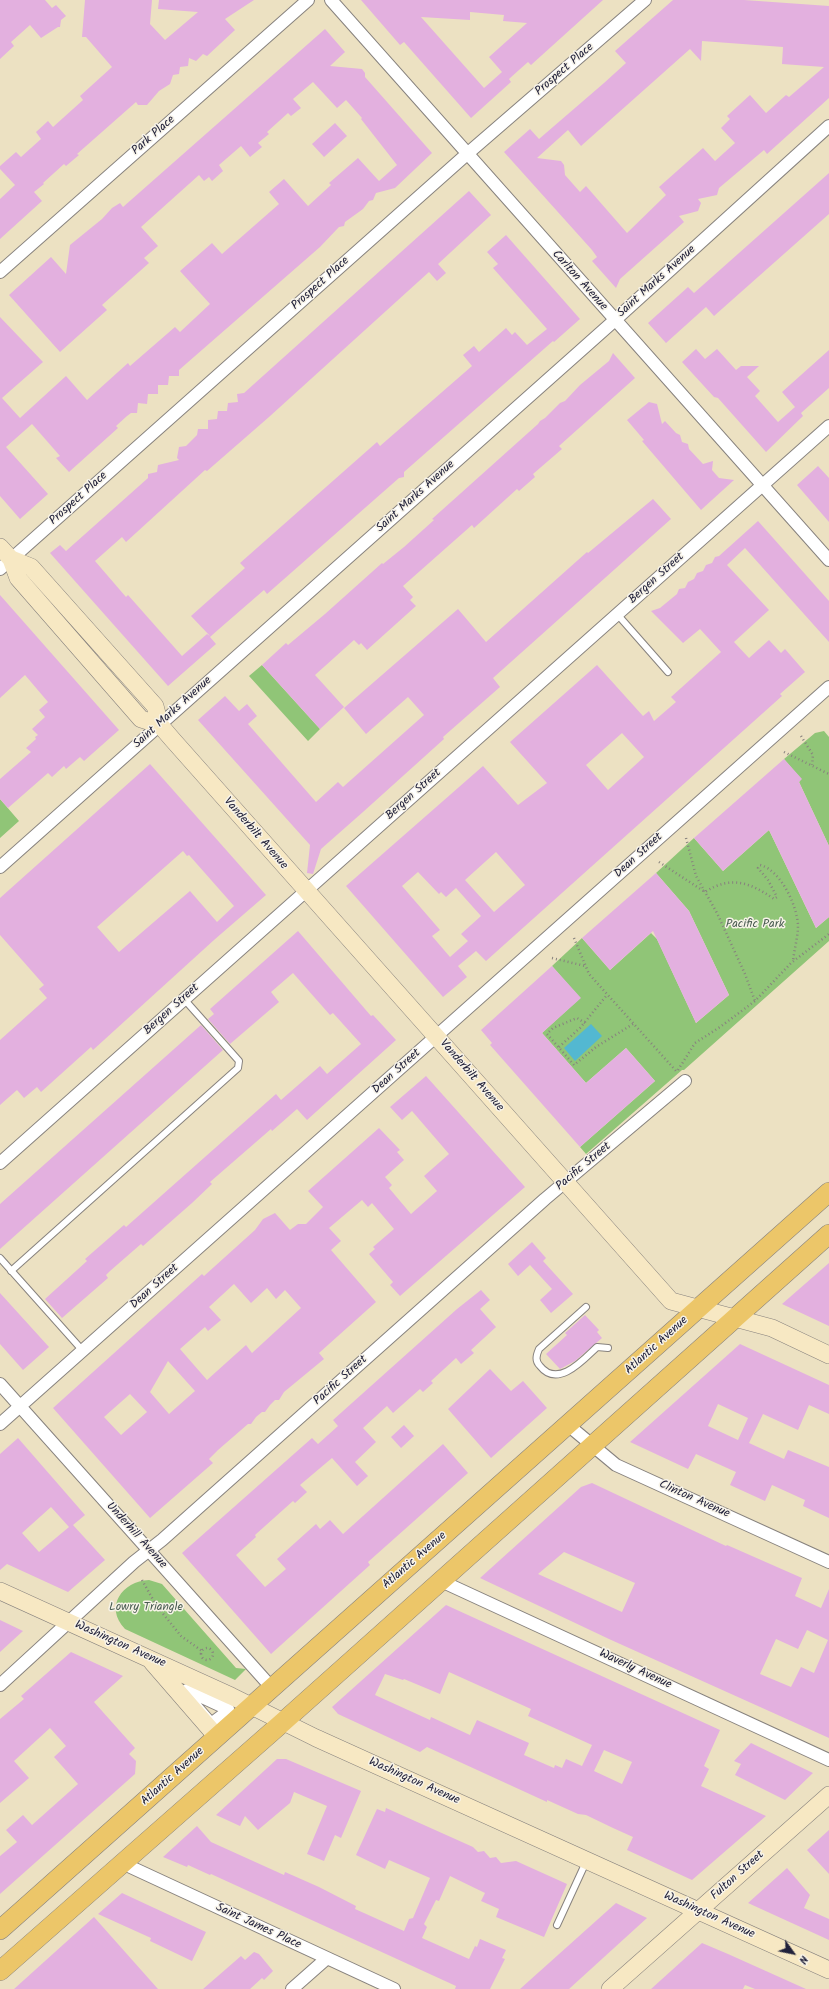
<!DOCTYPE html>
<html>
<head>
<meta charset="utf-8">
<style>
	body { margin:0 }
	#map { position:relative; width:829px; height:1989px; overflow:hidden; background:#ece1c2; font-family:Kalam,sans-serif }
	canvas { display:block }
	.north { position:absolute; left:773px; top:1933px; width:40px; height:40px; -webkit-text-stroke:3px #f7f3e8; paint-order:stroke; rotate:123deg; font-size:11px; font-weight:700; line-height:16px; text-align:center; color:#22223b }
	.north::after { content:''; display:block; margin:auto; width:14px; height:18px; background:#22223b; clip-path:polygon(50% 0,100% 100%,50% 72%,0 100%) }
</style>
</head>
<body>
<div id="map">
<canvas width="829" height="1989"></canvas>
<div class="north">N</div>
</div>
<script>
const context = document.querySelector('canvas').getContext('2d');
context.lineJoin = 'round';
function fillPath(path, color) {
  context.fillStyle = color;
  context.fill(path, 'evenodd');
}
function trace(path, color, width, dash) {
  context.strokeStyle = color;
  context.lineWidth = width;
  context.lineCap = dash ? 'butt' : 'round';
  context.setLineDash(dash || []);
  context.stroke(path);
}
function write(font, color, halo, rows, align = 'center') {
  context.font = font + ' Kalam,sans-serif';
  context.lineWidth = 3;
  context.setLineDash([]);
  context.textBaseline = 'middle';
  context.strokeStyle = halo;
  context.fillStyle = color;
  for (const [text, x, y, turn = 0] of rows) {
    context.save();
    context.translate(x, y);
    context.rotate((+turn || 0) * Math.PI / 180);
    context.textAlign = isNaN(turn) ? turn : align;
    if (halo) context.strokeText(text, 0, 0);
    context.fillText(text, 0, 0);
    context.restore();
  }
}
const green = new Path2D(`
	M262 665 320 729 308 741 249 676Z
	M824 731 829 737V846L799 782 801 779 784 759 815 733Z
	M0 799 19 821 0 838Z
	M769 830 816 928 829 917V941L684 1070H682L586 1154 580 1147 655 1081 626 1048 586 1083 542 1033 580 998 552 966 582 938 610 970 651 933 657 939 696 1023 729 995 689 911 656 873 694 838 723 871Z
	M149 1580 162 1584 236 1668 246 1669 235 1680 125 1629C104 1607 122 1581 149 1580Z`);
const water = new Path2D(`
	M591 1024 602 1036 575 1061 564 1048Z`);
const building = new Path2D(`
	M0 0H45L52 8 56 5 66 16 61 20 60 27H58L41 38 30 25 11 42 14 46 0 59Z
	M85 0H152L150 24 165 40 198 12 158 9 159 0H254L225 19 235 30 207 56 203 54 196 61 189 58 188 66 180 67 179 74 173 75 170 84 159 91 147 105H138L136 102 77 154 79 155 66 166 64 164 43 183 44 184 34 192 42 201 0 239V199L15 185 0 169V166L16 152 21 157 41 139 36 132 48 121 53 127 83 100 80 96 112 67 86 37H82Z
	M361 0H603L531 65 528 62 519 70 509 79 511 82 471 118 404 42 400 45ZM470 12 504 15 503 21 527 23 489 57 502 72 484 88 421 17 470 20Z
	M673 0H744L829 6V98L767 154 764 150 719 188 717 195 698 199 701 203 698 211 679 216 684 222 620 279 616 288 592 261 597 257 592 250 504 152 530 129 539 139 604 83 626 63 615 51ZM702 41 783 47 782 64 824 67 789 97 786 95 766 113 750 95 727 116 730 119 721 128 735 143 715 161 703 148 659 187 666 195 627 233 586 186 580 192 565 175 564 165 561 161 537 158 568 130 581 146 690 49 701 61Z
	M325 29 345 52 330 66 362 69 365 73V77L432 153 395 188 376 193 373 200 369 201 363 209 345 222 344 226 339 227 320 247 179 370V376H169L168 385H158V394H148L147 404 138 403 137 413H131L127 416 116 426 118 428 69 472 56 458 60 456 32 424 6 447 48 494 20 519 0 496V317L43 362 2 398 20 418 66 376 87 400 128 363 130 366 175 327 180 332 210 304 180 271 212 243 222 254 279 204 269 192 284 179 308 206 331 185 329 183 358 158 379 181 397 165 361 119 362 118 346 100 337 108 313 82 293 99 301 108 291 116 288 113 267 132 269 134 258 143 262 147 250 157 241 146 219 165 223 171 212 181 209 177 204 181 199 175 141 227 158 246 144 258 149 263 102 305 107 310 60 352 9 295 51 257 66 274 70 245 102 219 112 208 120 203 123 207Z
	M335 123 347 136 324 157 312 144Z
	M829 173V214L714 316 706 307 666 343 648 323 688 287 694 293Z
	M469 191 491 215 438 264 446 273 437 281 429 272 269 417 207 471 205 470 137 532 126 542 122 537 95 561 126 597 128 595 182 656 207 634 210 636 191 616 245 568 240 563 377 442 380 446 472 366 463 355 474 346 479 352 506 328 512 335 515 332 527 345 547 329 493 268 498 264 487 252 506 235 580 319 554 342 553 341 404 472V477L399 478 267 594 264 590 219 629 210 637 216 644 168 686 50 553 60 545 66 551 148 478V474L157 472 158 465 179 460 177 458 179 447 186 446 197 435 198 429H208V420L217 419 218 411H227L228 403 238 402 237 394 244 393 254 384Z
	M696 349 705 359 717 349 736 370 741 366H759L747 377 760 391 755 396 778 422 795 407 782 392 829 350V388L801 413 803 416 766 452 718 398 714 397 682 362Z
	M613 353 635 378 559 446 562 449 533 474 535 477 519 491 517 489 474 528 472 525 403 586 413 597 410 600 416 606 367 650 361 643 359 645 354 640 315 675 344 707 320 729 262 665 286 643 288 645 325 614 382 563 383 564 404 547 434 520 432 519 538 424 540 421 545 418 560 403 565 401 580 385 609 361Z
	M649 402 657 404 662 424 665 421 676 433 680 435 682 442 688 444 689 449 703 464 713 461 712 470 719 478 734 480 701 510 642 441 644 440 627 420Z
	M818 466 829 478V522L797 485Z
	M653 499 671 519 493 678 500 687 443 737 444 739 363 812 321 849 313 874 307 873 310 845 198 720 225 696 239 711 247 704 257 716 248 724 316 802 338 782 343 787 424 715 408 697 366 734 344 708 458 609 486 642 587 552 588 553Z
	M758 521 829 601V642L745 548 727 565 769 610 734 642 749 658 769 640 781 653 785 649 805 672 780 694 782 696 486 961 476 951 458 966 467 977 443 997 346 886 483 766 518 805 547 783 510 742 597 665 643 716 649 711 654 721 676 702 671 697 721 652 700 629 683 643 651 611 660 608 677 594 679 589 685 588 688 582 694 579 697 573 703 571 706 565 712 563 715 557 719 556ZM622 733 644 757 608 790 586 765ZM496 852 525 885 494 912 465 880ZM418 872 439 894 441 892 446 897 456 888 481 916 461 934 468 941 450 957 432 936 440 930 402 886Z
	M0 595 119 730 84 761 80 757 66 769 64 766 52 777 48 773 8 808 0 799V779L31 752 26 748 36 739 35 737 38 735 32 729 45 717 39 710 48 702 25 675 0 698Z
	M784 759 802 779 799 782 829 846V917L816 928 769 830 723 871 694 838Z
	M150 764 266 895 214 940 93 1050 91 1047 41 1092 37 1087 24 1098 17 1090 0 1105V1040L47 998 39 989 44 985 0 935V898ZM183 851 187 856 189 855 234 906 217 922 190 891 119 952 97 927Z
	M656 873 689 911 729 995 696 1023 653 931 610 970 582 938Z
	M298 931 371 1016 373 1015 396 1040 307 1120 297 1109 272 1131 271 1129 210 1182 212 1184 192 1203 143 1246 141 1244 110 1271 106 1275 108 1278 62 1318 45 1299 87 1261 85 1259 124 1225 126 1227 276 1094 281 1100 320 1066 327 1074 361 1044 333 1013 330 1015 293 973 271 992 279 1002 230 1044 208 1019 214 1014 210 1009Z
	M552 966 581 998 542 1033 586 1083 626 1048 655 1081 580 1147 490 1045 492 1043 481 1030Z
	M201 1025 223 1050 0 1249V1204Z
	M426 1076 525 1187 400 1296 390 1285 393 1282 369 1254 375 1249 373 1247 394 1229 372 1203 368 1207 362 1200 329 1228 341 1241 331 1250 376 1302 319 1353 324 1359 284 1392 279 1400H275L270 1405 265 1412H262L256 1417 251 1424H248L218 1450 209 1459 213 1463 150 1518 53 1408 202 1274 204 1276 255 1230 263 1219 275 1213 290 1230 298 1224H306L323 1207 308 1191 379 1128 400 1150 397 1152 404 1160 385 1177 392 1185 389 1188 411 1214 437 1191 424 1176 449 1154 412 1111 402 1120 390 1107ZM234 1284 251 1303 267 1288 276 1299 285 1290 301 1308 252 1353 246 1345 207 1380 180 1349 205 1327 208 1331 221 1320 209 1307ZM168 1361 195 1391 169 1414 150 1392ZM130 1394 147 1412 121 1435 104 1417Z
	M532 1242 546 1258 543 1261 573 1294 551 1313 540 1300 552 1289 530 1265 518 1276 508 1264Z
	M829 1263V1326L782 1304Z
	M481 1290 490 1300 480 1309 496 1327 471 1350 474 1353 461 1364 456 1358 431 1381 433 1383 423 1392 420 1389 393 1413 387 1406 363 1428 376 1442 355 1462 368 1476 357 1486 332 1458 300 1485 307 1492 295 1503 293 1501 255 1535 256 1537 236 1555 265 1587 286 1569 277 1559 316 1524 320 1529 330 1520 343 1534 443 1444 468 1473 368 1562 370 1565 271 1654 182 1553 312 1438 318 1444 338 1426 333 1420 457 1309Z
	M0 1293 49 1347 23 1370 0 1344Z
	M585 1315 599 1330 597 1332 602 1338 575 1361 560 1369 546 1354 567 1335 565 1333Z
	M740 1344 829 1385V1414L809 1405 798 1430 763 1414 749 1443 784 1459 788 1450 829 1467V1518L803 1506 805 1500 772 1485 765 1501 730 1485 736 1472 696 1454 688 1469 630 1442ZM718 1404 748 1418 738 1440 708 1426Z
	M490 1369 511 1391 523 1381 547 1408 491 1458 448 1409Z
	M404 1425 414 1436 401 1448 391 1437Z
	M18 1438 85 1515 73 1525 105 1560 68 1592 7 1564 0 1570V1454ZM51 1507 69 1527 39 1552 22 1533Z
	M592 1483 726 1546 727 1545 802 1578 795 1596 821 1608 829 1589V1738L609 1639 480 1578 581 1487ZM564 1552 635 1583 622 1612 538 1574ZM807 1630 828 1640 814 1673 801 1667 791 1687 760 1674 776 1639 798 1649Z
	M446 1605 720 1730 704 1766 709 1769 701 1786 766 1816 692 1880 627 1850 633 1837 613 1828 586 1815 578 1814 547 1800V1802L427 1747 420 1752 338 1714 332 1707ZM449 1672 531 1709 528 1716 592 1745 582 1766 566 1759 562 1768 555 1765 554 1768 524 1755 529 1743 477 1720 470 1735 431 1717 430 1720 375 1695 385 1674 403 1680 404 1679 440 1694ZM604 1750 632 1762 622 1784 594 1771Z
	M0 1620 23 1631 0 1652Z
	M71 1652 123 1676 94 1702 135 1748 129 1754 136 1761 135 1774 0 1894V1856L17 1842 6 1830 23 1815 32 1825 78 1784 54 1757 66 1746 50 1728 14 1761 29 1778 0 1803V1719L24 1699 21 1696Z
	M751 1743 813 1773 785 1800 735 1775 741 1764 734 1761Z
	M277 1759H286L361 1791 341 1838 335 1835 324 1861 307 1854 327 1806 294 1792 290 1803 258 1830 245 1816 240 1826 216 1815Z
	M386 1808 473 1847 478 1852 484 1851 490 1858 496 1857 501 1863 516 1861 567 1884 544 1937 496 1917 499 1909 481 1901 485 1893 450 1876 439 1901 436 1900 424 1924 427 1927 422 1938 469 1959 475 1946 477 1947 480 1939 506 1950 502 1958 505 1959 490 1989H455L456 1986 211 1874 210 1875 188 1865 187 1867 163 1857 197 1826 211 1842 284 1875 285 1872 319 1887 356 1906 355 1909 404 1931 409 1919 413 1918 430 1878 389 1860 385 1869 356 1855 377 1809 385 1812Z
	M829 1830V1874L807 1850Z
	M787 1868 810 1895 804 1908 829 1919V1940L748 1903Z
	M122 1893 206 1932 192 1961 150 1941 151 1938 98 1914Z
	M616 1903 647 1918 569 1989H520Z
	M94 1917 158 1989H14L65 1943Z
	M702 1943 728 1954 806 1989H755L745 1985 743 1989H651Z
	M254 1952 259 1954 273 1971 264 1980 262 1978 250 1989H203L241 1956 245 1960Z`);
const path = new Path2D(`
	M801 736 813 755 812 765
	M784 752 829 774
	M686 838 696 876 717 913 745 974 755 1001
	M659 862 705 892C731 875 751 883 774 899L777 897 768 880 758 868 760 865C781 870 797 906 798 925 798 938 794 949 793 962
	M574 938 589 974 677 1072
	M552 958 585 966
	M585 1023 577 1018 553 1028 547 1034 574 1065 596 1047 633 1024
	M559 1047 580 1028 607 995
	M678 1070 695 1043 720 1027 755 1001 791 963 829 934
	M142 1580 156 1605 181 1636 202 1651
	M201 1654a6 6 0 1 1 12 0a6 6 0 1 1-12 0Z`);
const lane = new Path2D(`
	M617 614 668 672
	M0 1258 83 1351
	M11 1271 238 1068 239 1061 184 999
	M586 1307 539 1349C536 1356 535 1361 540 1366 558 1389 584 1359 597 1347L608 1348
	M557 1925 586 1862`);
const street = new Path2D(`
	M331 0 829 560
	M0 272 308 0
	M0 569 467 154 645 0
	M0 867 615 320 829 126
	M0 1163 829 426
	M0 1384 272 1688
	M0 1424 829 687
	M568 1425 616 1465 829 1562
	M441 1581 829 1760
	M0 1685 134 1562 162 1540 545 1199 685 1081
	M187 1690 228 1709 227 1712 211 1724 184 1693Z
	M122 1863 394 1989
	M292 1989 326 1959`);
const secondary = new Path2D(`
	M0 547 11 559 18 578 141 719 160 725
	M11 559 31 567 155 706 160 725 172 739 671 1301 772 1328 829 1355
	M0 1591 231 1696 316 1738 829 1970
	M152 1662 217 1737
	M610 1989 829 1795`);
const primary = new Path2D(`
	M0 1930 829 1192
	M0 1971 283 1722 829 1234`);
const streetNames = [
	["Prospect Place",565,70,-41],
	["Park Place",154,136,-41],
	["Carlton Avenue",579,281,48],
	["Saint Marks Avenue",657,282,-42],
	["Prospect Place",321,284,-42],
	["Saint Marks Avenue",416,497,-42],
	["Prospect Place",79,499,-42],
	["Bergen Street",657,579,-42],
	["Saint Marks Avenue",173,713,-42],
	["Bergen Street",414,795,-42],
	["Vanderbilt Avenue",255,834,49],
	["Dean Street",639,856,-42],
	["Bergen Street",172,1010,-42],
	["Dean Street",397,1072,-42],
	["Vanderbilt Avenue",471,1076,49],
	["Pacific Street",584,1167,-40],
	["Dean Street",155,1287,-42],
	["Atlantic Avenue",657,1346,-42],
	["Pacific Street",341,1381,-42],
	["Clinton Avenue",694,1500,24],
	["Underhill Avenue",136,1536,48],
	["Atlantic Avenue",415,1561,-41],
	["Washington Avenue",120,1645,24],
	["Waverly Avenue",635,1670,25],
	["Atlantic Avenue",173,1777,-42],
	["Washington Avenue",414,1782,24],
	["Fulton Street",738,1876,-42],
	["Washington Avenue",709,1916,24],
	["Saint James Place",258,1927,25]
];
const parkNames = [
	["Pacific Park",755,925],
	["Lowry Triangle",146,1608]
];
fillPath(green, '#90c577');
fillPath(water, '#53b8d1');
fillPath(building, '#e3b0df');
trace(lane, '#87827e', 8);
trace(street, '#87827e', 14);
trace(secondary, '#87827e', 18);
trace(primary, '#87827e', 20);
trace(path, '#87827e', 2.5, [1, 3]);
trace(lane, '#fff', 6);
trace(street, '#fff', 12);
trace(secondary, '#f7e8c3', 17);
trace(primary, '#ecc669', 19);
write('12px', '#22223b', '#f7f3e8', streetNames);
write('12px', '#485b50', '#f7f3e8', parkNames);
</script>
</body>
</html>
